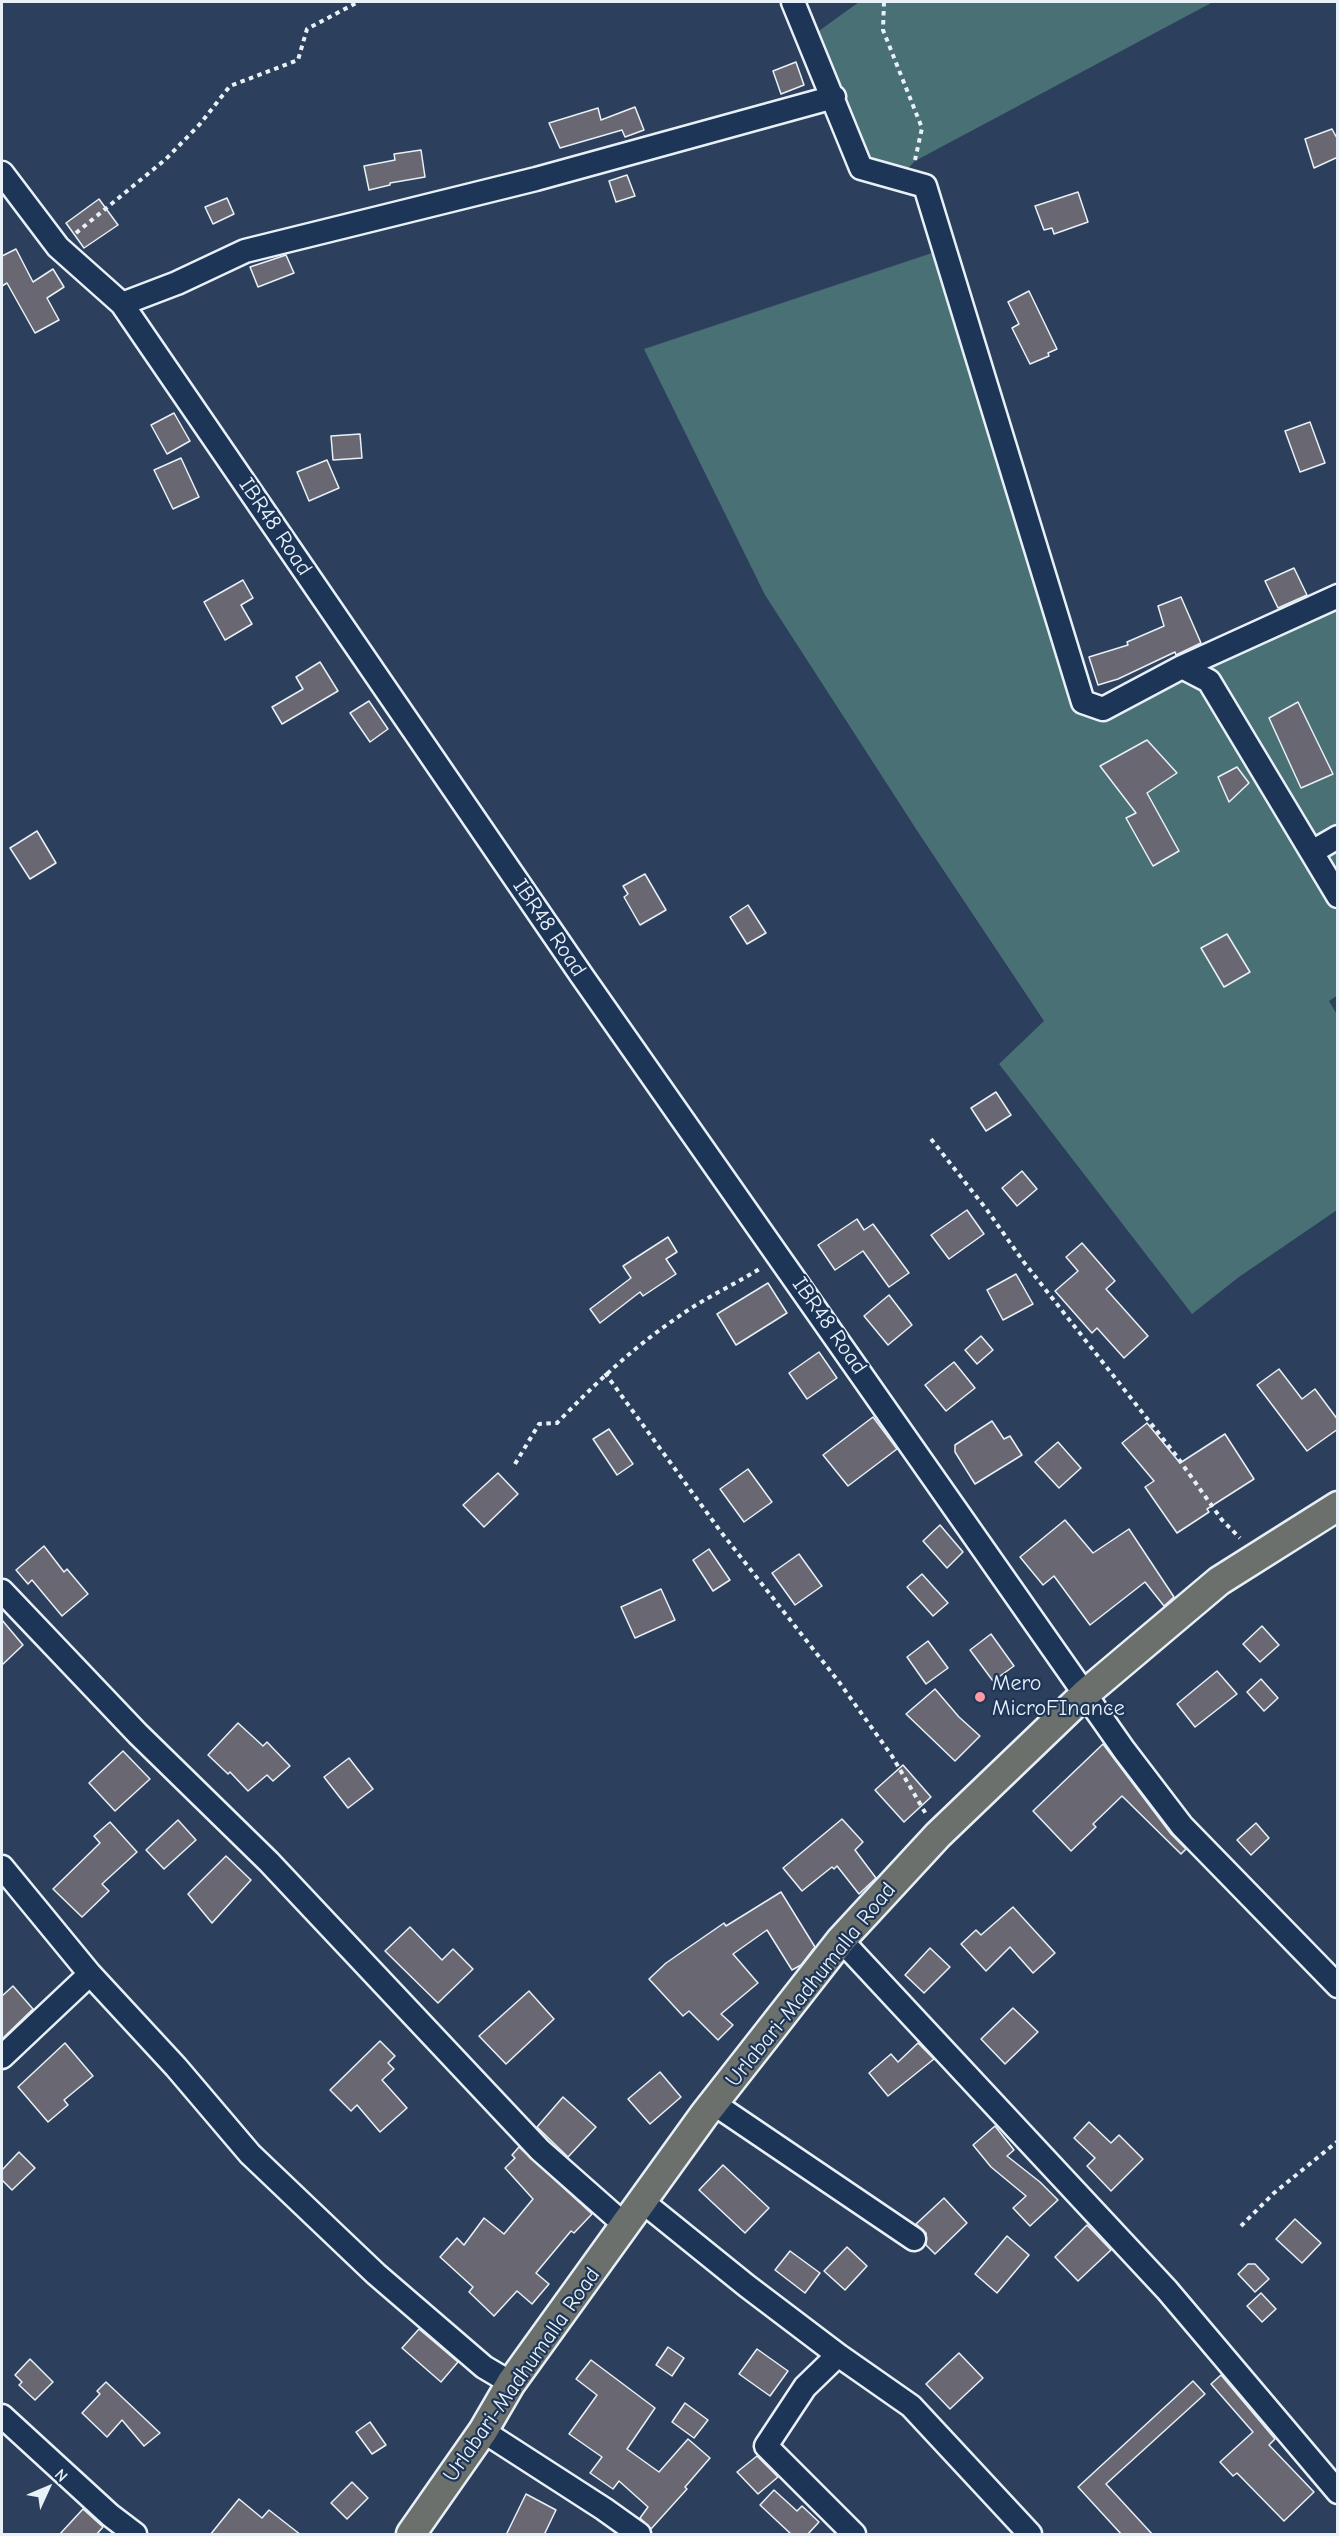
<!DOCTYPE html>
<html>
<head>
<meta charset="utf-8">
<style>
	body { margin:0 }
	#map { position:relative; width:1339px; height:2536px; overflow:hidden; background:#2c3f5c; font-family:"Comic Neue",sans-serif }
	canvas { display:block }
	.frame { position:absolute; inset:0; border:3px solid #e8f1f8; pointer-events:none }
	.north { position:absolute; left:18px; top:2458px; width:60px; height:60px; -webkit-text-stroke:4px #1d3557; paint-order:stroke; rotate:46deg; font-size:16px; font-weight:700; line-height:24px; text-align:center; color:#e8f1f8 }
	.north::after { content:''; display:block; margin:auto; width:21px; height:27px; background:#e8f1f8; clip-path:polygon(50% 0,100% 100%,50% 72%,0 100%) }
</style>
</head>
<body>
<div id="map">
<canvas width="1339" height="2536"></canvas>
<div class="frame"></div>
<div class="north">N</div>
</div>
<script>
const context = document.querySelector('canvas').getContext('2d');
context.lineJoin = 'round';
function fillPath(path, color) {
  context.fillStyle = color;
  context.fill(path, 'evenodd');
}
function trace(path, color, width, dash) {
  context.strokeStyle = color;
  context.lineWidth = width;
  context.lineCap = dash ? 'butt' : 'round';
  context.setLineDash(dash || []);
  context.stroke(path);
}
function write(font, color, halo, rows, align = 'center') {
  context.font = font + ' "Comic Neue",sans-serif';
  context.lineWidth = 4.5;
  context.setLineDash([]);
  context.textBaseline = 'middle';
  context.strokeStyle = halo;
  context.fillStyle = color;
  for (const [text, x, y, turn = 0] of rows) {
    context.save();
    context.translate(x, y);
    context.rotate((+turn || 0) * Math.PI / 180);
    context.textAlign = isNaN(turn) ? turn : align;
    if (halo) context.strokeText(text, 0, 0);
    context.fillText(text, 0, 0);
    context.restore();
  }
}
const green = new Path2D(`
	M859 2H1213L915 161 899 178 861 168 809 38Z
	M944 249 1084 702 1103 709 1337 596 1338 995 1329 1001 1338 1016 1337 1210 1239 1277 1192 1314 999 1064 1044 1021 918 832 765 595 644 349Z`);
const building = new Path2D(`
	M796 62 804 85 781 94 773 71Z
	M635 107 644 130 625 137 622 130 560 148 549 123 598 108 601 120Z
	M1332 129 1338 140V157L1314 168 1305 139Z
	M421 150 425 177 390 183V185L369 190 364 166 395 160 394 154Z
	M627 175 635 196 616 202 609 181Z
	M1078 192 1088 222 1054 234 1052 228 1044 230 1035 206Z
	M227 198 234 214 213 224 205 207Z
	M99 199 118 225 84 248 66 223Z
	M16 249 33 282 53 269 64 287 47 298 59 320 35 333 7 283 2 286V256Z
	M286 255 294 273 258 287 250 267Z
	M1029 291 1057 349 1048 353 1049 356 1030 364 1012 328 1019 324 1008 302Z
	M174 413 190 441 167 454 151 425Z
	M1310 422 1325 463 1300 472 1285 431Z
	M360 434 362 458 333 460 331 436Z
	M181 458 199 497 173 509 154 470Z
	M327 460 339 488 309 501 297 472Z
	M1294 568 1307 595 1278 608 1265 581Z
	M243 580 253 598 241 605 252 624 225 640 204 602Z
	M1181 597 1201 643 1176 655 1175 652 1118 679 1098 685 1089 657 1128 645 1127 642 1164 626 1158 606Z
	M320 662 338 691 282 724 272 707 303 689 296 677Z
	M369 701 388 729 370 742 350 713Z
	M1298 702 1333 774 1301 788 1269 718Z
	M1147 740 1177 773 1147 793 1179 851 1153 866 1126 818 1136 813 1100 766Z
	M1237 767 1249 783 1229 802 1218 777Z
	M37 831 56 863 30 879 10 848Z
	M645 874 666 910 640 925 624 897 628 894 623 886Z
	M748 905 766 933 747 944 730 917Z
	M1227 934 1250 972 1224 987 1201 948Z
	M996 1092 1011 1115 986 1131 971 1108Z
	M1022 1171 1037 1189 1017 1206 1002 1188Z
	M967 1210 984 1234 949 1259 931 1235Z
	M857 1219 864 1230 873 1224 909 1273 889 1287 863 1251 835 1270 818 1245Z
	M668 1237 677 1252 666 1259 676 1274 643 1296 640 1292 600 1323 590 1309 631 1278 623 1266Z
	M1082 1243 1115 1281 1106 1289 1148 1336 1124 1358 1097 1328 1092 1333 1055 1291 1078 1271 1066 1257Z
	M1016 1274 1033 1304 1003 1320 987 1290Z
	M768 1283 787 1313 736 1345 717 1314Z
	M889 1295 912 1325 888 1345 864 1316Z
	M981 1336 993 1350 977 1364 965 1350Z
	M819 1352 837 1378 807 1399 789 1373Z
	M954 1362 975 1388 946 1411 925 1385Z
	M1279 1369 1302 1399 1315 1389 1338 1420V1429L1307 1451 1257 1385Z
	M873 1417 897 1449 848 1486 823 1455Z
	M992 1421 1004 1439 1010 1436 1022 1455 975 1484 955 1452V1445Z
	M1147 1423 1180 1463 1225 1434 1254 1479 1207 1509 1209 1512 1177 1533 1145 1487 1154 1481 1122 1443Z
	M609 1429 633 1464 617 1475 593 1439Z
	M1058 1442 1081 1468 1059 1488 1035 1462Z
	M748 1469 772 1502 744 1522 720 1489Z
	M498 1473 518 1494 484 1527 463 1505Z
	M1065 1520 1093 1553 1129 1529 1174 1597 1164 1606 1145 1582 1090 1625 1054 1576 1043 1585 1020 1557Z
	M940 1525 963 1552 947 1568 923 1541Z
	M44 1546 64 1572 67 1569 88 1594 62 1616 32 1580 28 1584 16 1570Z
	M709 1549 730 1580 713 1591 693 1560Z
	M799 1554 822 1586 795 1605 772 1573Z
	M922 1574 948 1603 933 1616 907 1587Z
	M661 1589 675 1620 635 1638 621 1607Z
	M2 1620 23 1645 2 1665Z
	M1262 1626 1279 1645 1260 1662 1243 1644Z
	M991 1634 1014 1666 993 1681 970 1650Z
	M928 1641 948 1668 926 1684 907 1657Z
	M1217 1671 1237 1694 1195 1727 1177 1704Z
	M1261 1679 1278 1698 1264 1711 1247 1692Z
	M935 1689 959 1717 980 1736 955 1761 906 1714Z
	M238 1723 263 1746 267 1742 290 1766 273 1781 267 1775 248 1791 230 1772 228 1774 208 1755Z
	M1103 1744 1171 1834 1186 1849 1181 1854 1122 1796 1093 1824 1096 1827 1071 1851 1033 1811Z
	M123 1751 150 1779 115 1811 89 1783Z
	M349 1758 373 1789 348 1808 324 1777Z
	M903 1765 931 1797 904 1822 875 1790Z
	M842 1819 863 1842 855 1850 876 1878 859 1894 837 1866 834 1869 832 1867 802 1891 783 1868Z
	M178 1820 196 1840 164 1869 146 1850Z
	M110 1822 137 1852 102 1884 109 1891 82 1917 53 1889 100 1843 94 1836Z
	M1256 1823 1269 1838 1251 1855 1237 1840Z
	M226 1856 251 1880 212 1923 188 1894Z
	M781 1892 815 1947 801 1965 792 1970 767 1930 733 1954 758 1983 721 2014 733 2025 718 2040 689 2011 683 2016 649 1979 666 1963 724 1923 726 1926Z
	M1013 1907 1055 1953 1033 1973 1010 1947 986 1971 961 1944 976 1930 981 1935Z
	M410 1927 442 1960 453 1949 473 1969 438 2003 385 1951Z
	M930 1948 950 1967 924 1993 905 1975Z
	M13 1986 33 2009 2 2039V1996Z
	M529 1991 554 2019 506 2064 479 2036Z
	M1013 2008 1038 2032 1005 2064 981 2039Z
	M380 2041 395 2056 388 2063 394 2069 382 2080 407 2108 380 2132 357 2105 351 2111 330 2090Z
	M65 2043 93 2076 64 2100 68 2105 48 2122 18 2087Z
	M918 2043 934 2059 888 2096 869 2073 891 2054 898 2062Z
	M660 2072 681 2097 650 2124 628 2099Z
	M563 2097 596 2127 568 2157 537 2127Z
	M1089 2122 1111 2143 1119 2135 1143 2159 1111 2191 1087 2166 1095 2158 1074 2138Z
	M995 2126 1014 2150 1007 2156 1040 2182 1058 2200 1030 2226 1013 2208 1026 2196 991 2167 973 2145Z
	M519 2147 592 2214 574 2233 571 2231 536 2273 549 2284 532 2304 517 2291 494 2316 469 2292 473 2287 440 2257 457 2238 464 2245 484 2218 504 2234 533 2199 505 2168 515 2158 512 2155Z
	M19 2152 35 2168 12 2190 2 2180V2170Z
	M723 2165 769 2208 745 2233 699 2190Z
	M944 2198 967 2223 935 2254 926 2245V2233L916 2224Z
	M1295 2219 1321 2243 1302 2263 1276 2239Z
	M1087 2225 1111 2250 1078 2281 1055 2257Z
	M1007 2236 1029 2255 997 2293 975 2274Z
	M847 2247 867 2266 845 2290 824 2271Z
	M790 2251 820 2273 805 2293 775 2270Z
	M1248 2264H1255L1269 2279 1255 2292 1238 2274Z
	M1261 2293 1276 2309 1262 2322 1247 2306Z
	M419 2329 458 2362 441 2382 402 2348Z
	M668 2347 684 2358 672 2376 656 2365Z
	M757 2349 788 2371 770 2396 739 2374Z
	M959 2353 983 2378 950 2409 926 2384Z
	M30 2359 53 2382 35 2400 19 2385 22 2382 15 2375Z
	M591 2360 655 2408 627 2449 659 2472 688 2439 710 2458 685 2487 687 2489 651 2529 640 2518 648 2507 619 2481 613 2489 590 2473 602 2457 569 2434 597 2395 576 2379Z
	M1221 2375 1275 2439 1269 2445 1314 2492 1284 2521 1237 2473 1233 2476 1220 2462 1253 2432 1211 2384Z
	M1193 2381 1205 2394 1106 2484 1153 2535H1122L1078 2487Z
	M106 2382 160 2433 144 2446 122 2420 107 2437 82 2413 100 2394 97 2391Z
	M685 2403 708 2420 694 2438 672 2422Z
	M370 2422 386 2445 372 2454 356 2432Z
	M757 2456 778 2477 758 2494 737 2472Z
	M352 2482 368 2498 347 2519 331 2503Z
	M774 2490 797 2511 802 2506 819 2522 807 2535H792L760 2505Z
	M526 2494 556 2510 544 2535H506Z
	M239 2499 262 2518 269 2510 301 2535H210Z
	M83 2509 103 2527 96 2535H59Z`);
const path = new Path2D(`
	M884 2 883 30 922 128 915 160
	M76 233 166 159 200 124 230 86 298 60 307 29 358 2
	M931 1139 987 1210 1023 1261 1175 1454 1222 1520 1240 1538
	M605 1373 721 1532 839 1682 892 1756 926 1814
	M515 1464 539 1424 557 1423C596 1383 631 1349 678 1317 704 1298 734 1285 761 1268
	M1241 2226 1274 2193 1338 2141`);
const minor = new Path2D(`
	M793 2 861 168 925 186 1083 702 1103 709 1182 667 1209 681 1338 896
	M2 173 58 247 122 304 582 976 1124 1750 1182 1826 1338 1986
	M122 304 177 283 245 251 536 179 834 97
	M1182 667 1338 596
	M1312 852 1338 837
	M2 1591 138 1734 269 1862 540 2150 626 2226
	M2 1867 90 1974
	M841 1940 1167 2290 1338 2492
	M2 2057 90 1974 176 2067 250 2154 376 2274 484 2367 511 2383
	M713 2103 914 2239
	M643 2202 747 2286 838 2355
	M2 2416 110 2515 135 2534
	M483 2431 604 2509 639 2534
	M854 2534 766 2446 805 2387 838 2355 911 2406 1030 2534`);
const major = new Path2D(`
	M411 2534 483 2431 511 2383 704 2115 841 1940 938 1835 1085 1694 1219 1581 1338 1506`);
const markers = [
	[980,1697,6,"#ff9aa2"]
];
const streetNames = [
	["IBR48 Road",275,527,56],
	["IBR48 Road",549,928,56],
	["IBR48 Road",829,1326,55],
	["Urlabari-Madhumalla Road",811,1985,-51],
	["Urlabari-Madhumalla Road",522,2375,-55]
];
const poiNames = [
	["Mero",992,1684],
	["MicroFInance",992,1709]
];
fillPath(green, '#497074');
fillPath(building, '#696872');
trace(building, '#e8f1f8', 1.5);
trace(minor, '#e8f1f8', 27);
trace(major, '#e8f1f8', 33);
trace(path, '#e8f1f8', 4, [4.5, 4.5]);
trace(minor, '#1d3557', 22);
trace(major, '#6b706d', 28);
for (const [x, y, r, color] of markers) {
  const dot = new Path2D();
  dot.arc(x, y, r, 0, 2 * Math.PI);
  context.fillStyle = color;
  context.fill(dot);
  trace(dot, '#1d3557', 2);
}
write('22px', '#e8f1f8', '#1d3557', streetNames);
write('22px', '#e8f1f8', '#1d3557', poiNames, 'left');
</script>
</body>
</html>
